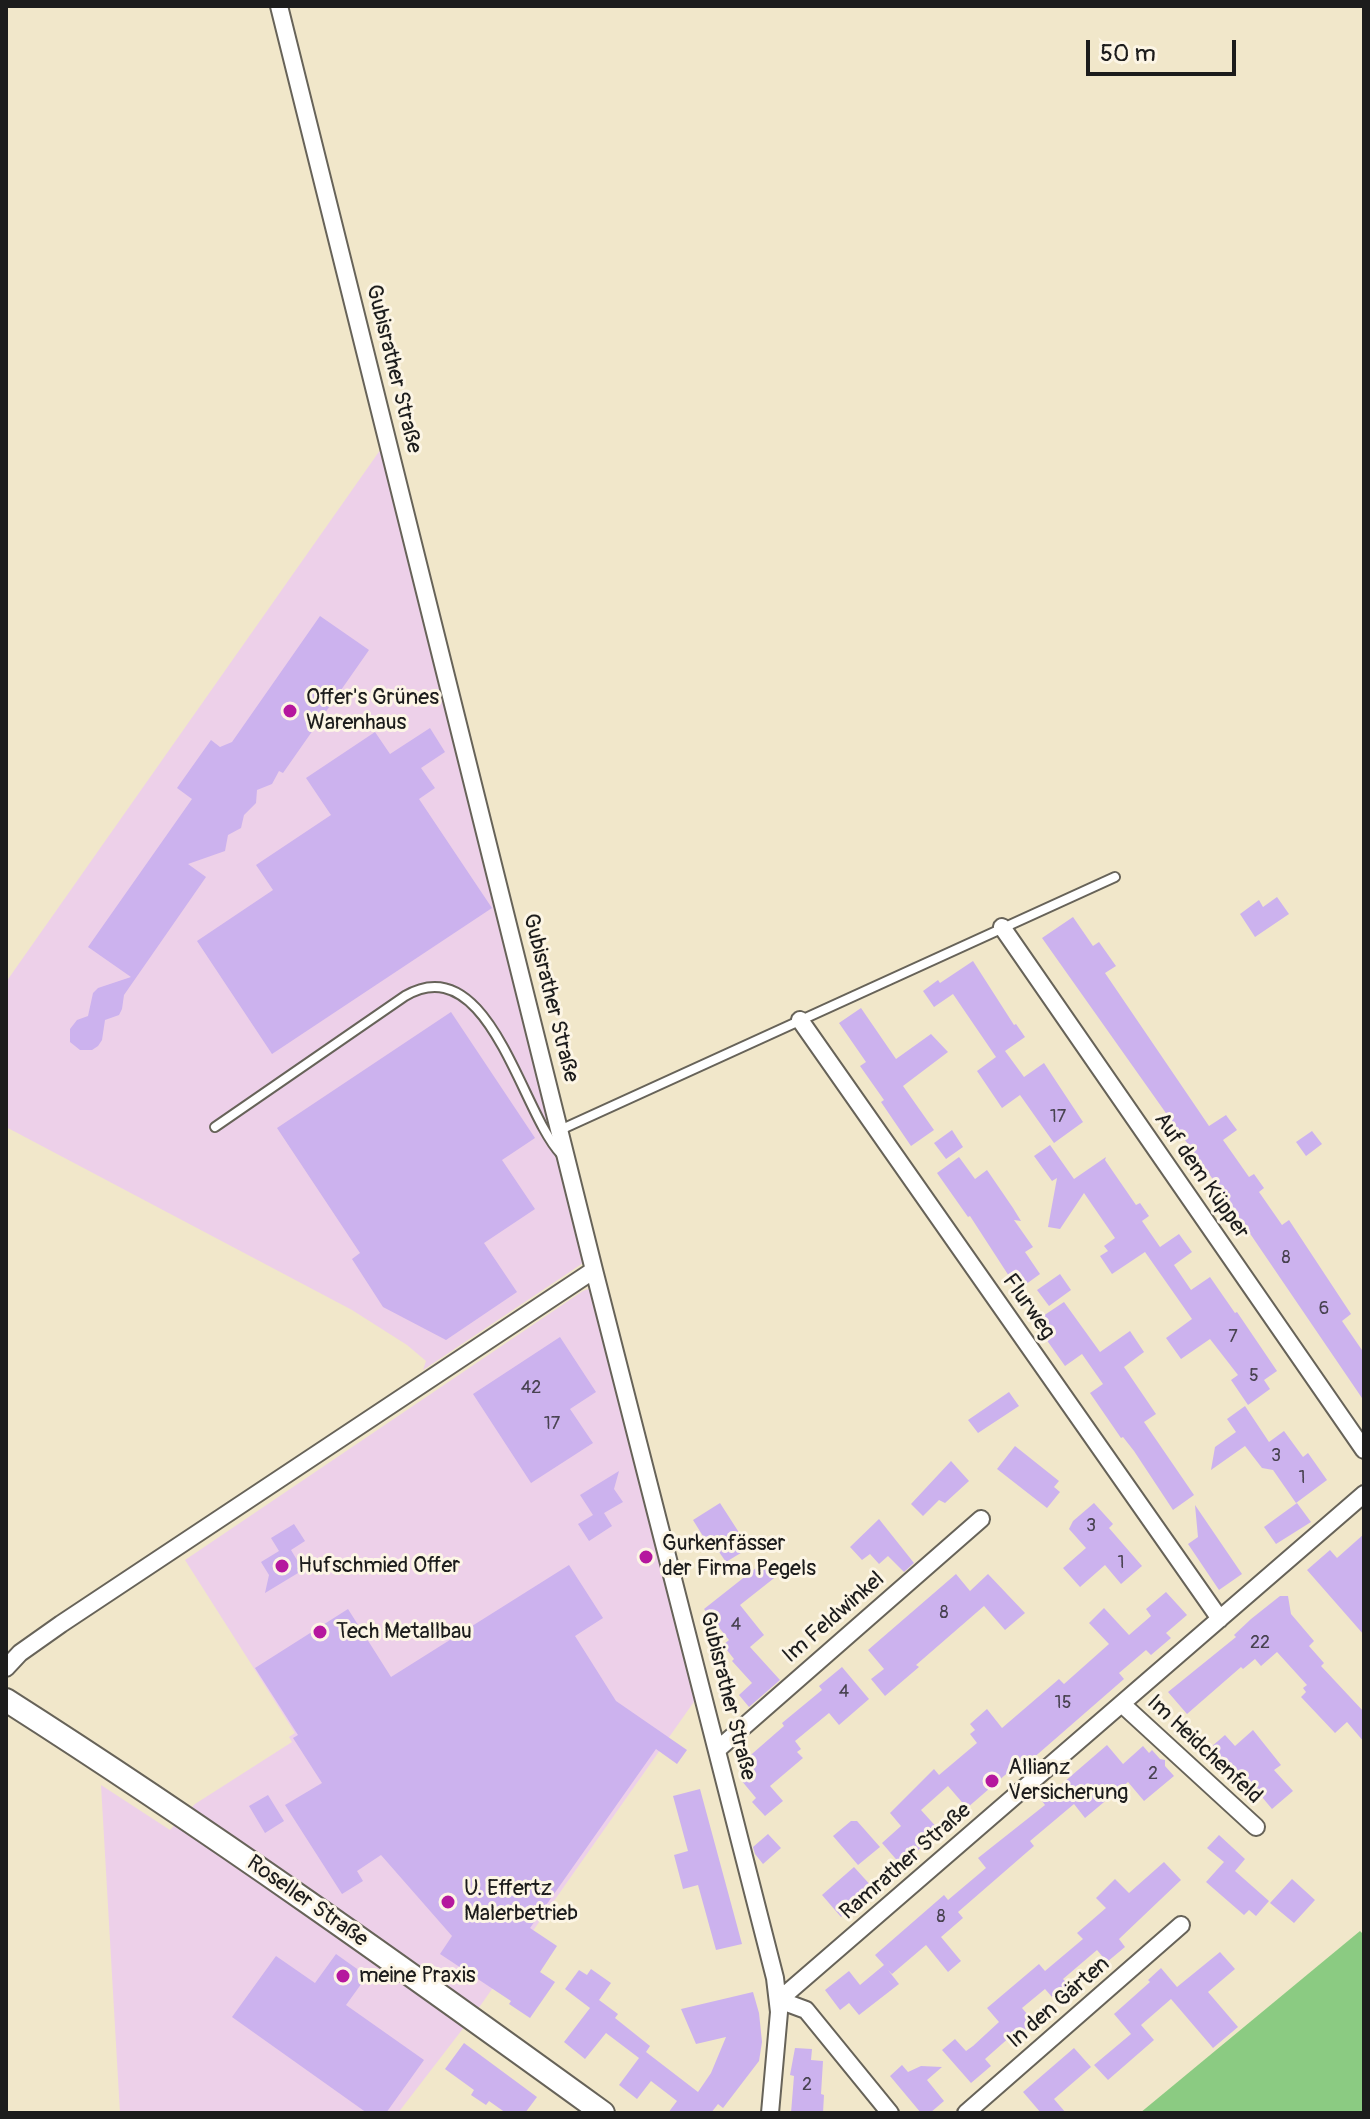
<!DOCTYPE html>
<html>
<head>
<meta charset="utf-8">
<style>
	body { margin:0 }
	#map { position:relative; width:1370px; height:2119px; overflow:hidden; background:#f1e7ca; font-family:Pangolin,sans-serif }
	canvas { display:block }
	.frame { position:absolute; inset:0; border:8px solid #1c1c1c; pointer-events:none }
	.scale { position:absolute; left:1086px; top:40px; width:150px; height:36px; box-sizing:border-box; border:4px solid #1c1c1c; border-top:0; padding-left:10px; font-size:24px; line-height:28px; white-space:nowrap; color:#1c1c1c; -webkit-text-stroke:6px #fcf5e5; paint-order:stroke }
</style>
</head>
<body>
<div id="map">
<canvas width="1370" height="2119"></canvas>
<div class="frame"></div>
<div class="scale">50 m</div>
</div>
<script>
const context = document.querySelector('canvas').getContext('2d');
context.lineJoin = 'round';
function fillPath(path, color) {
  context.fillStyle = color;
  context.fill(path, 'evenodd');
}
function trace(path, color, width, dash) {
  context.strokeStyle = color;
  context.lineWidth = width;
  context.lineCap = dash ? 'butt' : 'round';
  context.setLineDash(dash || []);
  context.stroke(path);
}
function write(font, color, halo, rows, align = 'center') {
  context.font = font + ' Pangolin,sans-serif';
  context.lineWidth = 6;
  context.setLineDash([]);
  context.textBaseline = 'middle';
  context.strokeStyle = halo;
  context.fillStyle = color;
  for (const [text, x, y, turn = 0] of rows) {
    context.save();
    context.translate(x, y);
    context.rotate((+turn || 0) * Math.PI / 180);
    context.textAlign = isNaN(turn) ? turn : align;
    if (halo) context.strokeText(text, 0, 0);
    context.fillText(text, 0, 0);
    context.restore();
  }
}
const built = new Path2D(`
	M383 446 586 1261 423 1370 426 1361 407 1345 352 1310 6 1127V982Z
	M591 1288 698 1696 478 2009 398 2113H120L101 1785 170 1830 195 1804 292 1742 289 1737 295 1733 185 1560 583 1291Z`);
const green = new Path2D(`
	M1360 1931 1364 1935V2113H1140Z`);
const building = new Path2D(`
	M320 616 369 650 283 773 279 771 272 784 257 790 256 803 244 815 241 828 228 835 225 851 188 864 206 877 124 995 122 1009 119 1015 105 1020 102 1040 98 1046 92 1050H80L70 1042V1029L77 1020 88 1016 93 993 98 988 131 977 88 947 192 799 177 788 211 740 220 747 232 742Z
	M430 728 445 752 421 768 435 788 419 799 492 908 272 1054 197 941 273 890 256 865 331 815 306 778 375 732 390 754Z
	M1277 897 1289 914 1255 937 1240 914 1259 900 1263 907Z
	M1073 917 1093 946 1099 942 1116 966 1105 973 1209 1126 1226 1115 1237 1130 1223 1140 1249 1177 1254 1174 1264 1188 1259 1192 1282 1225 1289 1220 1351 1314 1342 1321 1364 1353V1401L1219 1188 1042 938Z
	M973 961 1014 1025 1016 1024 1025 1037 1005 1051 1024 1077 1044 1063 1083 1122 1054 1143 1020 1095 1002 1108 977 1071 996 1057 953 994 934 1007 923 991 938 980 940 983Z
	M861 1008 896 1059 931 1034 948 1052 903 1086 934 1130 911 1146 881 1102 884 1100 860 1066 866 1062 839 1023Z
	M451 1012 535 1138 502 1160 535 1209 484 1243 517 1292 446 1340 383 1307 352 1259 360 1253 277 1128Z
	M952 1130 963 1147 946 1159 934 1143Z
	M1312 1131 1322 1144 1306 1156 1296 1142Z
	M1050 1145 1074 1179 1106 1157 1105 1160 1136 1205 1140 1203 1149 1216 1142 1221 1160 1247 1179 1234 1192 1252 1174 1265 1191 1290 1210 1277 1235 1313 1237 1312 1277 1371 1264 1380 1270 1389 1248 1405 1231 1380 1238 1375 1210 1339 1181 1359 1166 1338 1192 1319 1145 1252 1112 1274 1100 1256 1108 1251 1104 1246 1115 1238 1084 1193 1060 1229 1048 1227 1057 1178 1052 1181 1034 1156Z
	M959 1157 975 1179 987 1170 1013 1208 1021 1221 1014 1220 1033 1247 1025 1252 1040 1274 1018 1290 970 1216 968 1217 937 1173Z
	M1060 1274 1071 1290 1049 1306 1037 1290Z
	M1064 1302 1100 1352 1130 1331 1144 1352 1124 1367 1156 1414 1144 1422 1194 1495 1173 1510 1134 1451 1123 1437 1121 1438 1090 1393 1103 1384 1082 1354 1065 1366 1034 1322Z
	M560 1337 596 1392 570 1409 593 1443 531 1483 473 1394Z
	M1009 1392 1019 1406 978 1433 968 1420Z
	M1245 1406 1269 1442 1284 1431 1303 1457 1308 1453 1327 1480 1296 1503 1273 1470 1262 1468 1245 1446 1211 1470 1215 1447 1236 1432 1227 1419Z
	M1015 1446 1059 1481 1054 1487 1060 1492 1047 1508 997 1469Z
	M951 1461 969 1481 945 1503 939 1500 923 1516 911 1504Z
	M619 1471 614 1489 623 1502 604 1513 612 1526 589 1541 578 1524 593 1515 580 1495Z
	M720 1503 749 1548 726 1562 710 1539 706 1541 693 1520Z
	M1094 1503 1113 1524 1109 1528 1142 1566 1121 1584 1105 1565 1080 1587 1063 1568 1086 1548 1069 1529 1073 1521Z
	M1297 1503 1311 1522 1276 1544 1264 1527Z
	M1195 1505 1242 1574 1219 1590 1188 1544 1198 1537Z
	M879 1519 914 1563 904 1572 888 1556 879 1564 870 1554 862 1560 850 1547Z
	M294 1524 305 1541 291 1550 303 1570 265 1593 269 1575 261 1562 279 1551 271 1538Z
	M1364 1534V1635L1307 1570 1330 1550 1337 1558Z
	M766 1560 778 1575 740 1605 764 1635 750 1647 780 1680 749 1707 739 1695 752 1683 732 1661 734 1659 723 1645 729 1640 704 1609Z
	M569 1565 603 1618 575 1636 616 1701 687 1750 677 1764 656 1749 530 1928 557 1946 540 1972 555 1982 530 2018 509 2004 511 2001 440 1954 452 1936 381 1855 357 1871 363 1881 342 1894 285 1805 322 1783 293 1738 298 1735 255 1668 348 1609 391 1677Z
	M956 1574 970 1591 988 1574 1025 1613 1005 1630 984 1606 916 1665 919 1667 885 1696 871 1679 884 1669 868 1650Z
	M1166 1592 1187 1615 1166 1633 1171 1638 1151 1655 1146 1650 1119 1673 1124 1679 1031 1760 1027 1756 967 1808 948 1786 921 1810 940 1831 901 1865 882 1843 901 1826 890 1813 934 1769 939 1775 977 1743 970 1734 975 1730 970 1724 987 1709 1002 1728 1059 1679 1064 1684 1109 1644 1089 1623 1104 1608 1129 1635 1151 1616 1146 1609Z
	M1280 1596H1288L1291 1614 1314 1641 1309 1646 1324 1663 1321 1666 1364 1712V1742L1347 1722 1335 1733 1301 1697 1306 1692 1303 1688 1307 1685 1277 1652 1261 1666 1255 1659 1243 1669 1241 1667 1187 1714 1168 1692 1236 1637 1234 1635 1251 1619Z
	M842 1667 869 1699 839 1725 829 1713 795 1741 801 1749 797 1752 803 1758 770 1786 783 1801 765 1816 752 1802 756 1798 741 1780 753 1769 745 1760 784 1726 782 1723 822 1690 819 1686Z
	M1253 1730 1281 1765 1274 1770 1293 1791 1272 1809 1262 1797 1258 1801 1211 1747 1225 1735 1235 1746Z
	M1107 1745 1123 1764 1143 1746 1149 1753 1152 1750 1160 1759 1165 1760V1766L1174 1776 1144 1801 1128 1782 1085 1818 1074 1804 1030 1841 1034 1846 958 1912 963 1918 941 1937 961 1961 948 1972 926 1945 892 1974 888 1970 899 1984 859 2015 849 2003 840 2010 825 1990 849 1971 860 1985 884 1965 875 1955 944 1895 948 1900 986 1868 978 1858 1045 1805 1042 1801Z
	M700 1789 742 1944 716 1950 698 1885 683 1889 674 1855 688 1851 673 1796Z
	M268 1795 284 1821 265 1833 249 1806Z
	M851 1821H857L880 1847 858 1865 833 1836Z
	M768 1834 781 1848 763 1864 755 1854 753 1847Z
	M1219 1835 1245 1859 1235 1871 1269 1901 1256 1916 1249 1910 1244 1915 1206 1882 1224 1862 1207 1848Z
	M1164 1862 1181 1880 1119 1939 1125 1947 1107 1962 1097 1950 1063 1979 1074 1991 1059 2005 1045 1989 1022 2008 1034 2022 1014 2040 1011 2036 985 2059 991 2066 971 2083 942 2050 955 2039 966 2051 973 2046 999 2022 987 2008 1039 1964 1045 1971 1083 1939 1077 1933 1106 1908 1096 1898 1115 1879 1129 1893Z
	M854 1867 874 1889 841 1917 822 1895Z
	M1292 1879 1315 1900 1294 1923 1270 1903Z
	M1220 1952 1235 1969 1208 1992 1238 2027 1213 2048 1171 1999 1141 2025 1154 2040 1108 2080 1094 2065 1131 2034 1114 2014 1150 1982 1148 1980 1161 1968 1177 1987Z
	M336 1954 367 1976 346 2005 424 2060 386 2113H367L232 2017 276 1956 315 1983Z
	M591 1969 611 1983 599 2000 618 2014 615 2018 650 2046 646 2052 698 2092 711 2073 726 2037 696 2044 681 2009 753 1992 759 2013 762 2042 759 2061 723 2108 718 2104 711 2113H668L677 2101 651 2081 637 2099 619 2085 639 2058 606 2033 585 2059 564 2042 590 2008 565 1989 579 1970 587 1975Z
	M464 2043 537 2097 525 2113H506L489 2101 486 2105 471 2095 474 2090 445 2069Z
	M795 2048 812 2049 811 2060 823 2061 821 2094 824 2095 823 2113H791L794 2076 790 2075Z
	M1074 2048 1091 2067 1054 2099 1066 2113H1041L1023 2092Z
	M902 2065 908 2072 921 2066 942 2067 927 2080 944 2101 930 2113H921L890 2076Z`);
const lane = new Path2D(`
	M215 1127 405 996C489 947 521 1112 561 1154
	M560 1130 1115 877`);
const street = new Path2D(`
	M279 6 594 1270 775 1978 779 2012 770 2113
	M1002 927 1364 1450
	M800 1020 1220 1619
	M6 1668 20 1653 61 1624 594 1270
	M1123 1705 1256 1827
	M717 1750 981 1519
	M779 2000 1364 1494
	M779 2000 806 2010 890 2113
	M966 2113 1181 1925`);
const secondary = new Path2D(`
	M6 1700C210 1830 407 1971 603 2113`);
const markers = [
	[290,711,8,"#b5179e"],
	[646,1557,8,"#b5179e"],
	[282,1566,8,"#b5179e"],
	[320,1632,8,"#b5179e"],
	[992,1781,8,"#b5179e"],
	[448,1902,8,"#b5179e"],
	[343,1976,8,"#b5179e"]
];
const numberNames = [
	["17",1058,1117],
	["8",1286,1258],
	["6",1324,1309],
	["7",1233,1337],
	["5",1254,1376],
	["42",531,1388],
	["17",552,1424],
	["3",1276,1456],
	["1",1302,1478],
	["3",1091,1526],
	["1",1121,1563],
	["8",944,1613],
	["4",736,1625],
	["22",1260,1643],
	["4",844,1692],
	["15",1063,1703],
	["2",1153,1774],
	["8",941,1917],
	["2",807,2085]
];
const streetNames = [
	["Gubisrather Straße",393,369,76],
	["Gubisrather Straße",550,998,76],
	["Auf dem Küpper",1201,1176,55],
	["Flurweg",1028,1307,55],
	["Im Feldwinkel",834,1618,-41],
	["Gubisrather Straße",727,1696,76],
	["Im Heidchenfeld",1204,1750,43],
	["Ramrather Straße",906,1862,-41],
	["Roseller Straße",307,1902,35],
	["In den Gärten",1059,2003,-41]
];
const poiNames = [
	["Offer's Grünes",306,698],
	["Warenhaus",306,723],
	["Gurkenfässer",662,1544],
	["der Firma Pegels",662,1569],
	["Hufschmied Offer",298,1566],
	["Tech Metallbau",336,1632],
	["Allianz",1008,1768],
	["Versicherung",1008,1793],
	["U. Effertz",464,1889],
	["Malerbetrieb",464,1914],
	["meine Praxis",359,1976]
];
fillPath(built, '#edd0e9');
fillPath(green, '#8bcb82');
fillPath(building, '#ccb2ee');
trace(lane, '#676359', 12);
trace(street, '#676359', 20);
trace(secondary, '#676359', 26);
trace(lane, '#fff', 8);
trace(street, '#fff', 16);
trace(secondary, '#fff', 22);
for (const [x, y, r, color] of markers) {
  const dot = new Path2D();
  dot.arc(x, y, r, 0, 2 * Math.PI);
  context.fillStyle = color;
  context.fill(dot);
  trace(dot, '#fcf5e5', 3);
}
write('18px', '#484250', null, numberNames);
write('22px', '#1c1c1c', '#fcf5e5', streetNames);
write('22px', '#1c1c1c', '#fcf5e5', poiNames, 'left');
</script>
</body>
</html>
